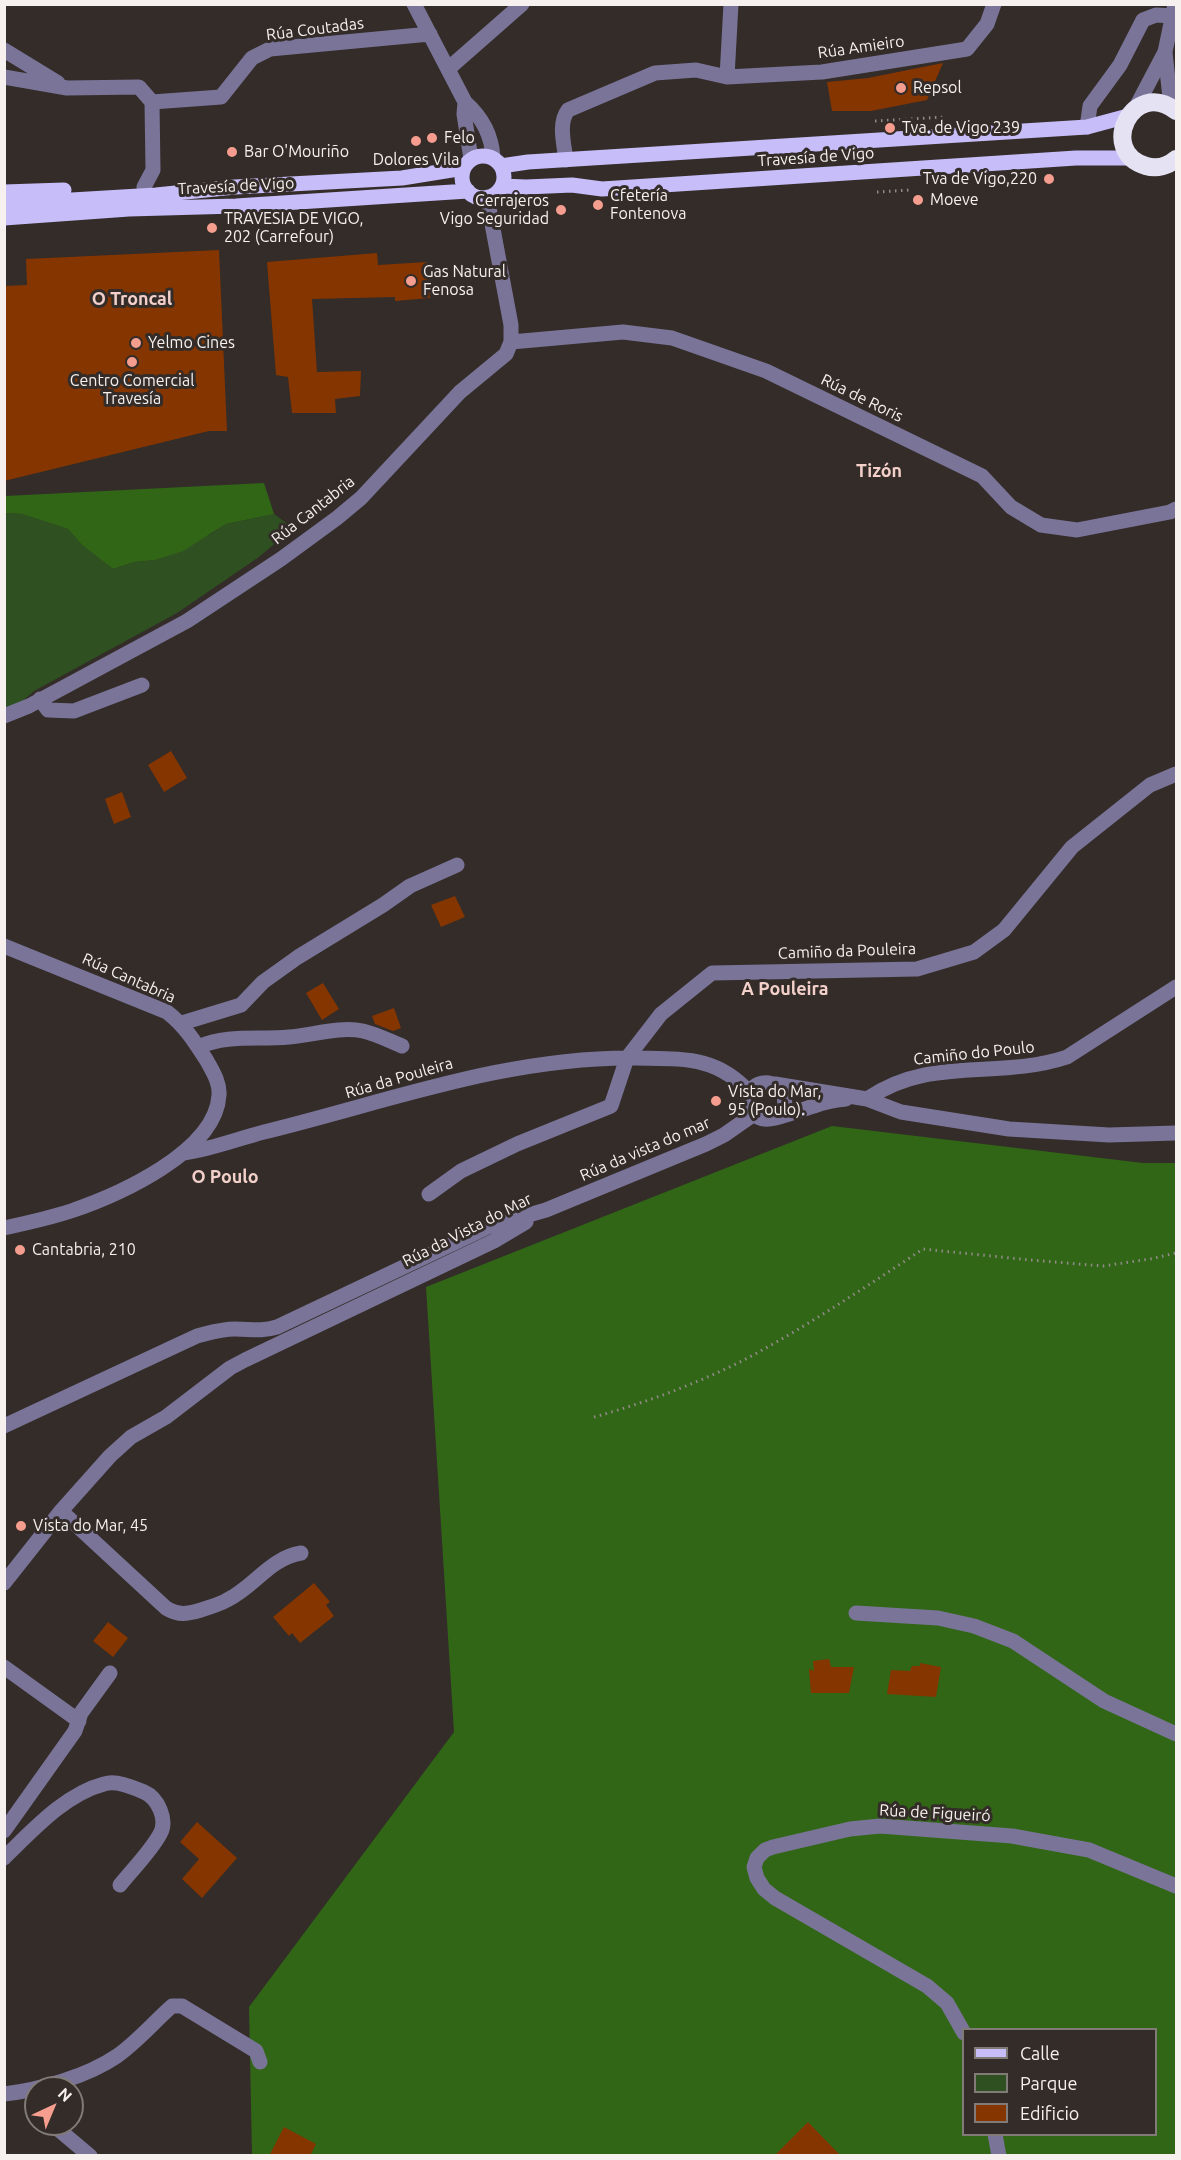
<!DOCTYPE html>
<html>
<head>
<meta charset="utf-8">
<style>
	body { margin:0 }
	#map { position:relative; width:1181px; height:2160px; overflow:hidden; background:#332c28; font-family:Ubuntu,sans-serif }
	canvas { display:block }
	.frame { position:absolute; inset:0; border:6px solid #f6f1ef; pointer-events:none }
	.legend { position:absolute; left:962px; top:2028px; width:195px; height:108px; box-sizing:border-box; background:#332c28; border:2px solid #817b78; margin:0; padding:8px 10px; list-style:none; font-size:18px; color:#f6f1ef }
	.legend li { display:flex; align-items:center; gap:12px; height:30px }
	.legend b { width:30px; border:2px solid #817b78 }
	.north { position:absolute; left:24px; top:2076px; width:60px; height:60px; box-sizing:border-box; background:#332c28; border:2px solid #817b78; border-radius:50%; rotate:44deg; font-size:16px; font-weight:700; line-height:24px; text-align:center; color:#f6f1ef }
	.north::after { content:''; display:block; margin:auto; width:21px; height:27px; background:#f59d8e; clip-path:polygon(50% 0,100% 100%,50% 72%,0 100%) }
</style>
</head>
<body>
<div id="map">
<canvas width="1181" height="2160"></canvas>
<div class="frame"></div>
<ul class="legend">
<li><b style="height:8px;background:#c7bdf9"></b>Calle</li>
<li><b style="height:16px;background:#2f5121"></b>Parque</li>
<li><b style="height:16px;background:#853500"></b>Edificio</li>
</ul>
<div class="north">N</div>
</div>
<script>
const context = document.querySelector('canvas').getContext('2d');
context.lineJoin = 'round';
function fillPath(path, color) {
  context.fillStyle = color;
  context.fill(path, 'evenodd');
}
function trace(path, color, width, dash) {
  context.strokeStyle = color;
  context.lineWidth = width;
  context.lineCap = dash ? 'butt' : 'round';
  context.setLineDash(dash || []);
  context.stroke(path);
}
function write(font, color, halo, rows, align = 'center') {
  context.font = font + ' Ubuntu,sans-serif';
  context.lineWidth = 6;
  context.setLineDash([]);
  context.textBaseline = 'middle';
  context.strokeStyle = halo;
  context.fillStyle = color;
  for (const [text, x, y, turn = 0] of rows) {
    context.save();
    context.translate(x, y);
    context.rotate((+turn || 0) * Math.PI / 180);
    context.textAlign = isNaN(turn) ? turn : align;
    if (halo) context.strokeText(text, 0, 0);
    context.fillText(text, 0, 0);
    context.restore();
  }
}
const green = new Path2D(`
	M4 513 22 514 68 529 82 545 113 569 134 562 155 560 211 534 226 524 274 514 293 528 259 557 177 613 34 691 19 704 5 710Z`);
const forest = new Path2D(`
	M264 483 274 514 226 524 183 551 155 560 134 562 113 569 82 545 68 529 22 514 5 513V496Z
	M832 1126 1143 1163H1176V2155H252L249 2007 454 1732 426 1287ZM964 2030H1156V2134H964Z`);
const building = new Path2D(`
	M943 63 927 100 871 111H832L827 82 868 78Z
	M219 250 227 431H209L4 481V286L27 285 26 259Z
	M377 253 378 265 427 262 430 298 395 301V297L312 299 317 372 361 371 360 396 335 399 336 413H292L288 377 276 375 267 262Z
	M171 751 187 778 164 792 148 765Z
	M122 792 131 817 114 824 105 799Z
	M455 896 465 917 441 927 431 905Z
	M323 983 339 1009 322 1020 306 993Z
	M394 1008 401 1028 393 1031 375 1024 372 1016Z
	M314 1583 330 1602 326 1605 334 1616 300 1643 292 1633 289 1636 273 1617Z
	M108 1622 128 1638 113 1657 93 1641Z
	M829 1659 831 1667H854L849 1693H811L809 1669 814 1671 813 1661Z
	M920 1663 941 1667 936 1697 887 1694 891 1670 910 1671 912 1666H920Z
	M197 1822 237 1858 202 1898 182 1879 199 1859 180 1842Z
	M808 2122 841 2156H774Z
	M284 2127 316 2144 310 2156H269Z`);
const path = new Path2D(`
	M875 121 945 117
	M877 192 910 190
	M594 1417C645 1403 696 1384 744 1360 806 1327 864 1288 923 1249L1030 1260 1103 1266 1150 1259 1176 1253`);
const minor = new Path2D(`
	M414 4 465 102C482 117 492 136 493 158
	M4 50 58 83
	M1165 52 1171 107
	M448 69 522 4
	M4 77 67 88 139 87 152 102 153 170 144 187
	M727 77 731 4
	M152 102 221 97 252 58 270 49 430 34
	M465 102 464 114 471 159
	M1135 109 1165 52 1175 4
	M1087 127 1090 106 1120 65 1143 20 1156 15 1173 16
	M566 160C564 144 558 123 568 110L655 73 696 70 727 77 822 72 967 49 987 24 994 4
	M511 342 623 332 672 338 766 371 982 476 1011 507 1041 525 1077 530 1170 512 1176 509
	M40 699 48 710 74 711 142 685
	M4 716 29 706 187 621 281 559 337 518 361 498 460 392 506 354 511 342V325L487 197
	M4 946 167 1012C185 1026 195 1042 207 1061 213 1072 220 1083 219 1095 216 1152 118 1195 71 1211 50 1218 27 1223 4 1228
	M182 1023 241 1005 263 982 298 957 383 905 410 886 457 865
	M198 1047C228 1034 257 1040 289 1037 313 1035 340 1026 363 1031 376 1034 390 1041 402 1046
	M775 1084 867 1099 901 1112 1009 1129 1109 1135 1176 1133
	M867 1099C930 1055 998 1080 1067 1057L1176 987
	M777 1116 785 1106 784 1093C770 1073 741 1085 750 1107 752 1113 757 1118 764 1119 773 1121 803 1109 814 1106 824 1102 835 1100 846 1099
	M184 1153C212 1149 237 1139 264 1132 387 1102 508 1056 637 1058 684 1059 717 1056 750 1093
	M429 1194 461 1171 517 1144 611 1106 627 1058 661 1014 712 973 917 969 974 952 1004 930 1072 847 1150 785 1176 774
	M4 1426 197 1336C209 1333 221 1329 235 1329 251 1329 260 1332 277 1327L490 1226 546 1210 706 1144 724 1135 754 1114
	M61 1511 166 1608C179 1616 187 1614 201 1610 209 1607 219 1605 227 1600 254 1587 270 1558 301 1553
	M4 1583 61 1511 110 1456 131 1437 166 1417 230 1368 245 1360 494 1241 526 1222
	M856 1613 938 1618 974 1626 1013 1641 1104 1701 1176 1734
	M4 1667 79 1721
	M4 1831 75 1731 81 1713 110 1673
	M4 1858C32 1831 65 1794 104 1784 116 1780 132 1787 144 1792 158 1798 168 1820 160 1834 151 1851 132 1870 120 1885
	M964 2033 947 2003 927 1986 775 1898 764 1889 757 1878 754 1867 757 1858 765 1850 773 1847 850 1829 880 1826 1012 1836 1089 1850 1176 1886
	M4 2094C40 2090 88 2076 117 2056 137 2042 154 2022 172 2006H182L256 2051 260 2062
	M52 2124 90 2156
	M995 2134 999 2156`);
const major = new Path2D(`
	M462 177a21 21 0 1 1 42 0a21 21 0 1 1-42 0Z
	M501 166 528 162 1087 127 1128 116
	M502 186 526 187 572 185 602 189 1076 158H1132
	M4 192 64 190
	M4 204 156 195 235 187 402 178 464 168
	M4 218 129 209 236 206 468 191`);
const highway = new Path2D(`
	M1176 111C1133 77 1097 152 1146 166 1157 169 1168 166 1176 159`);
const markers = [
	[901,88,6,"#f59d8e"],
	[890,128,6,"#f59d8e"],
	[432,138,6,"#f59d8e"],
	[416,141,6,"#f59d8e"],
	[232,152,6,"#f59d8e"],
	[1049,179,6,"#f59d8e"],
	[918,200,6,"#f59d8e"],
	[598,205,6,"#f59d8e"],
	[561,210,6,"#f59d8e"],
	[212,228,6,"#f59d8e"],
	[411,281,6,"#f59d8e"],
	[136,343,6,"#f59d8e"],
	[132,362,6,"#f59d8e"],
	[716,1101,6,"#f59d8e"],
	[20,1250,6,"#f59d8e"],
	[21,1526,6,"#f59d8e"]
];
const streetNames = [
	["Rúa Coutadas",315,29,-7],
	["Rúa Amieiro",861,47,-8],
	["Travesía de Vigo",816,157,-4],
	["Travesía de Vigo",236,186,-3],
	["Rúa de Roris",862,398,26],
	["Rúa Cantabria",313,510,-38],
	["Camiño da Pouleira",847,951,-2],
	["Rúa Cantabria",129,978,24],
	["Camiño do Poulo",974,1053,-6],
	["Rúa da Pouleira",399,1078,-16],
	["Rúa da vista do mar",645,1149,-23],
	["Rúa da Vista do Mar",467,1230,-27],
	["Rúa de Figueiró",935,1813,3]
];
const poiNames = [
	["Repsol",913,88],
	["Tva. de Vigo 239",902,128],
	["Felo",444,138],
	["Bar O'Mouriño",244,152],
	["Dolores Vila",416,160,"center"],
	["Tva de Vigo,220",1037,179,"right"],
	["Cfetería",610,196],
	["Fontenova",610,214],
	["Moeve",930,200],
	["Cerrajeros",549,201,"right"],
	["Vigo Seguridad",549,219,"right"],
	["TRAVESIA DE VIGO,",224,219],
	["202 (Carrefour)",224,237],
	["Gas Natural",423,272],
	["Fenosa",423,290],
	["Yelmo Cines",148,343],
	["Centro Comercial",132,381,"center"],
	["Travesía",132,399,"center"],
	["Vista do Mar,",728,1092],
	["95 (Poulo).",728,1110],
	["Cantabria, 210",32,1250],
	["Vista do Mar, 45",33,1526]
];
const neighbourhoodNames = [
	["O Troncal",132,299],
	["Tizón",879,471],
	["A Pouleira",785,989],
	["O Poulo",225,1177]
];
fillPath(green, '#2f5121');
fillPath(forest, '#316617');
fillPath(building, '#853500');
trace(path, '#918b88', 3, [1.5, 4.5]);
trace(minor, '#7a7498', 15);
trace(major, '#c7bdf9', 15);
trace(highway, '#e5e2f4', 18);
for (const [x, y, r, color] of markers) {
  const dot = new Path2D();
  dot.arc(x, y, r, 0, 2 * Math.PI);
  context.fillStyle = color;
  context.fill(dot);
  trace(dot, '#332c28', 2);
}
write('16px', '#f6f1ef', '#332c28', streetNames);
write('16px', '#f6f1ef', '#332c28', poiNames, 'left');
write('bold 18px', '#f3d1ca', '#332c28', neighbourhoodNames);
</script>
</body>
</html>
